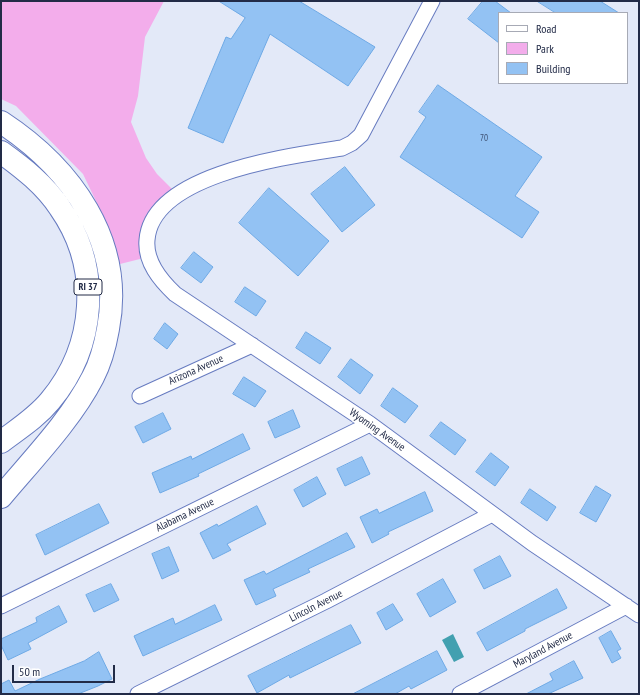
<!DOCTYPE html>
<html>
<head>
<meta charset="utf-8">
<style>
	body { margin:0 }
	#map { position:relative; width:640px; height:695px; overflow:hidden; background:#e3e9f8; font-family:"PT Sans Narrow",sans-serif }
	canvas { display:block }
	.frame { position:absolute; inset:0; border:2px solid #222b47; pointer-events:none }
	.legend { position:absolute; left:498px; top:12px; width:130px; height:72px; box-sizing:border-box; background:#fff; border:1px solid #a7aab5; margin:0; padding:5px 7px; list-style:none; font-size:12px; color:#222b47 }
	.legend li { display:flex; align-items:center; gap:8px; height:20px }
	.legend b { width:20px; border:1px solid #a7aab5 }
	.scale { position:absolute; left:12px; top:665px; width:103px; height:18px; box-sizing:border-box; border:2px solid #222b47; border-top:0; padding-left:5px; font-size:12px; line-height:14px; white-space:nowrap; color:#222b47; -webkit-text-stroke:3px #fff; paint-order:stroke }
</style>
</head>
<body>
<div id="map">
<canvas width="640" height="695"></canvas>
<div class="frame"></div>
<ul class="legend">
<li><b style="height:5px;background:#fff"></b>Road</li>
<li><b style="height:11px;background:#f3adeb"></b>Park</li>
<li><b style="height:11px;background:#93c2f3"></b>Building</li>
</ul>
<div class="scale">50 m</div>
</div>
<script>
const context = document.querySelector('canvas').getContext('2d');
context.lineJoin = 'round';
function fillPath(path, color) {
  context.fillStyle = color;
  context.fill(path, 'evenodd');
}
function trace(path, color, width, dash) {
  context.strokeStyle = color;
  context.lineWidth = width;
  context.lineCap = dash ? 'butt' : 'round';
  context.setLineDash(dash || []);
  context.stroke(path);
}
function write(font, color, halo, rows, align = 'center') {
  context.font = font + ' "PT Sans Narrow",sans-serif';
  context.lineWidth = 3.5;
  context.setLineDash([]);
  context.textBaseline = 'middle';
  context.strokeStyle = halo;
  context.fillStyle = color;
  for (const [text, x, y, turn = 0] of rows) {
    context.save();
    context.translate(x, y);
    context.rotate((+turn || 0) * Math.PI / 180);
    context.textAlign = isNaN(turn) ? turn : align;
    if (halo) context.strokeText(text, 0, 0);
    context.fillText(text, 0, 0);
    context.restore();
  }
}
const green = new Path2D(`
	M1 1H164L145 37 138 96 131 122 146 158 157 174 180 197 156 220 151 243 140 259 116 265V250L106 222 83 174 16 106 1 99Z`);
const water = new Path2D(`
	M453 634 464 657 454 662 442 640Z`);
const building = new Path2D(`
	M219 1H299L375 47 348 86 270 34 223 143 188 128 226 37 231 39 245 18Z
	M483 1H495L511 13H499V43L468 19Z
	M537 1H600L619 13H556Z
	M438 85 542 157 515 196 539 212 522 238 400 157 426 117 419 112Z
	M345 167 375 205 342 232 311 194Z
	M269 188 329 241 298 276 239 223Z
	M194 252 213 267 201 283 181 268Z
	M245 287 266 301 256 316 235 302Z
	M165 323 178 334 167 349 154 339Z
	M306 332 331 348 320 364 296 348Z
	M351 359 373 375 360 394 338 377Z
	M244 377 266 391 255 407 233 394Z
	M393 388 418 406 405 423 381 406Z
	M293 410 300 427 275 438 268 422Z
	M163 413 171 429 143 443 135 427Z
	M441 422 466 440 455 455 430 436Z
	M243 434 250 449 198 474 199 476 160 493 152 473 191 456 192 459Z
	M491 453 509 467 495 486 476 472Z
	M362 457 370 474 345 486 337 469Z
	M317 477 326 494 303 507 294 490Z
	M596 486 611 495 596 522 580 513Z
	M530 489 556 507 547 521 521 503Z
	M425 492 433 511 388 532 389 534 372 543 360 517 377 509 379 513Z
	M99 504 109 523 45 555 36 535Z
	M257 506 266 524 227 544 231 550 213 559 200 533 217 524 218 526Z
	M347 533 355 547 308 569 310 572 273 589 276 596 256 605 244 580 264 571 266 574Z
	M169 547 179 571 162 579 152 554Z
	M500 556 511 576 484 589 474 570Z
	M443 579 456 602 430 617 417 594Z
	M111 584 119 600 94 612 86 595Z
	M557 589 567 608 525 629V631L487 651 477 633Z
	M393 604 403 620 386 630 377 613Z
	M215 605 222 620 143 656 134 636 173 618 175 624Z
	M59 606 67 622 28 643 31 649 8 660 1 645V639L37 622 36 618Z
	M351 625 361 643 290 678 289 675 257 693 248 676Z
	M611 631 621 649 617 651 621 658 612 663 599 638Z
	M437 651 447 670 411 689 409 686 395 694H353Z
	M99 652 112 679 98 686 78 694H1V684L9 680 15 691 40 679 84 661Z
	M574 661 583 678 548 694H526L553 680 550 674Z`);
const street = new Path2D(`
	M432 1 361 135 352 143 342 148C291 156 152 173 147 240 145 262 160 280 175 294L370 424 532 543 639 615
	M140 396 252 345
	M1 606 370 424
	M138 694 326 601 492 514
	M460 694 626 606`);
const highway = new Path2D(`
	M1 122C71 168 125 241 108 329 105 346 101 362 93 377 71 420 32 460 1 497
	M1 152C23 168 45 185 60 208 102 268 96 346 50 401 36 418 18 429 1 442`);
const numberNames = [
	["70",484,138]
];
const shields = [
	[88,287,28]
];
const shieldNames = [
	["RI 37",88,287]
];
const streetNames = [
	["Arizona Avenue",196,370,-24],
	["Wyoming Avenue",377,430,35],
	["Alabama Avenue",185,515,-26],
	["Lincoln Avenue",316,606,-27],
	["Maryland Avenue",543,650,-28]
];
fillPath(green, '#f3adeb');
fillPath(water, '#42a0b0');
fillPath(building, '#93c2f3');
trace(building, '#6ea9e5', 1);
trace(street, '#677bc0', 17);
trace(highway, '#677bc0', 24);
trace(street, '#fff', 15);
trace(highway, '#fff', 22);
write('9px', '#3e5172', null, numberNames);
for (const [x, y, w] of shields) {
  const box = new Path2D();
  box.roundRect(x - w / 2, y - 8, w, 16, 3);
  context.fillStyle = '#fff';
  context.fill(box);
  trace(box, '#222b47', 1);
}
write('bold 10px', '#222b47', null, shieldNames);
write('11px', '#222b47', '#fff', streetNames);
</script>
</body>
</html>
